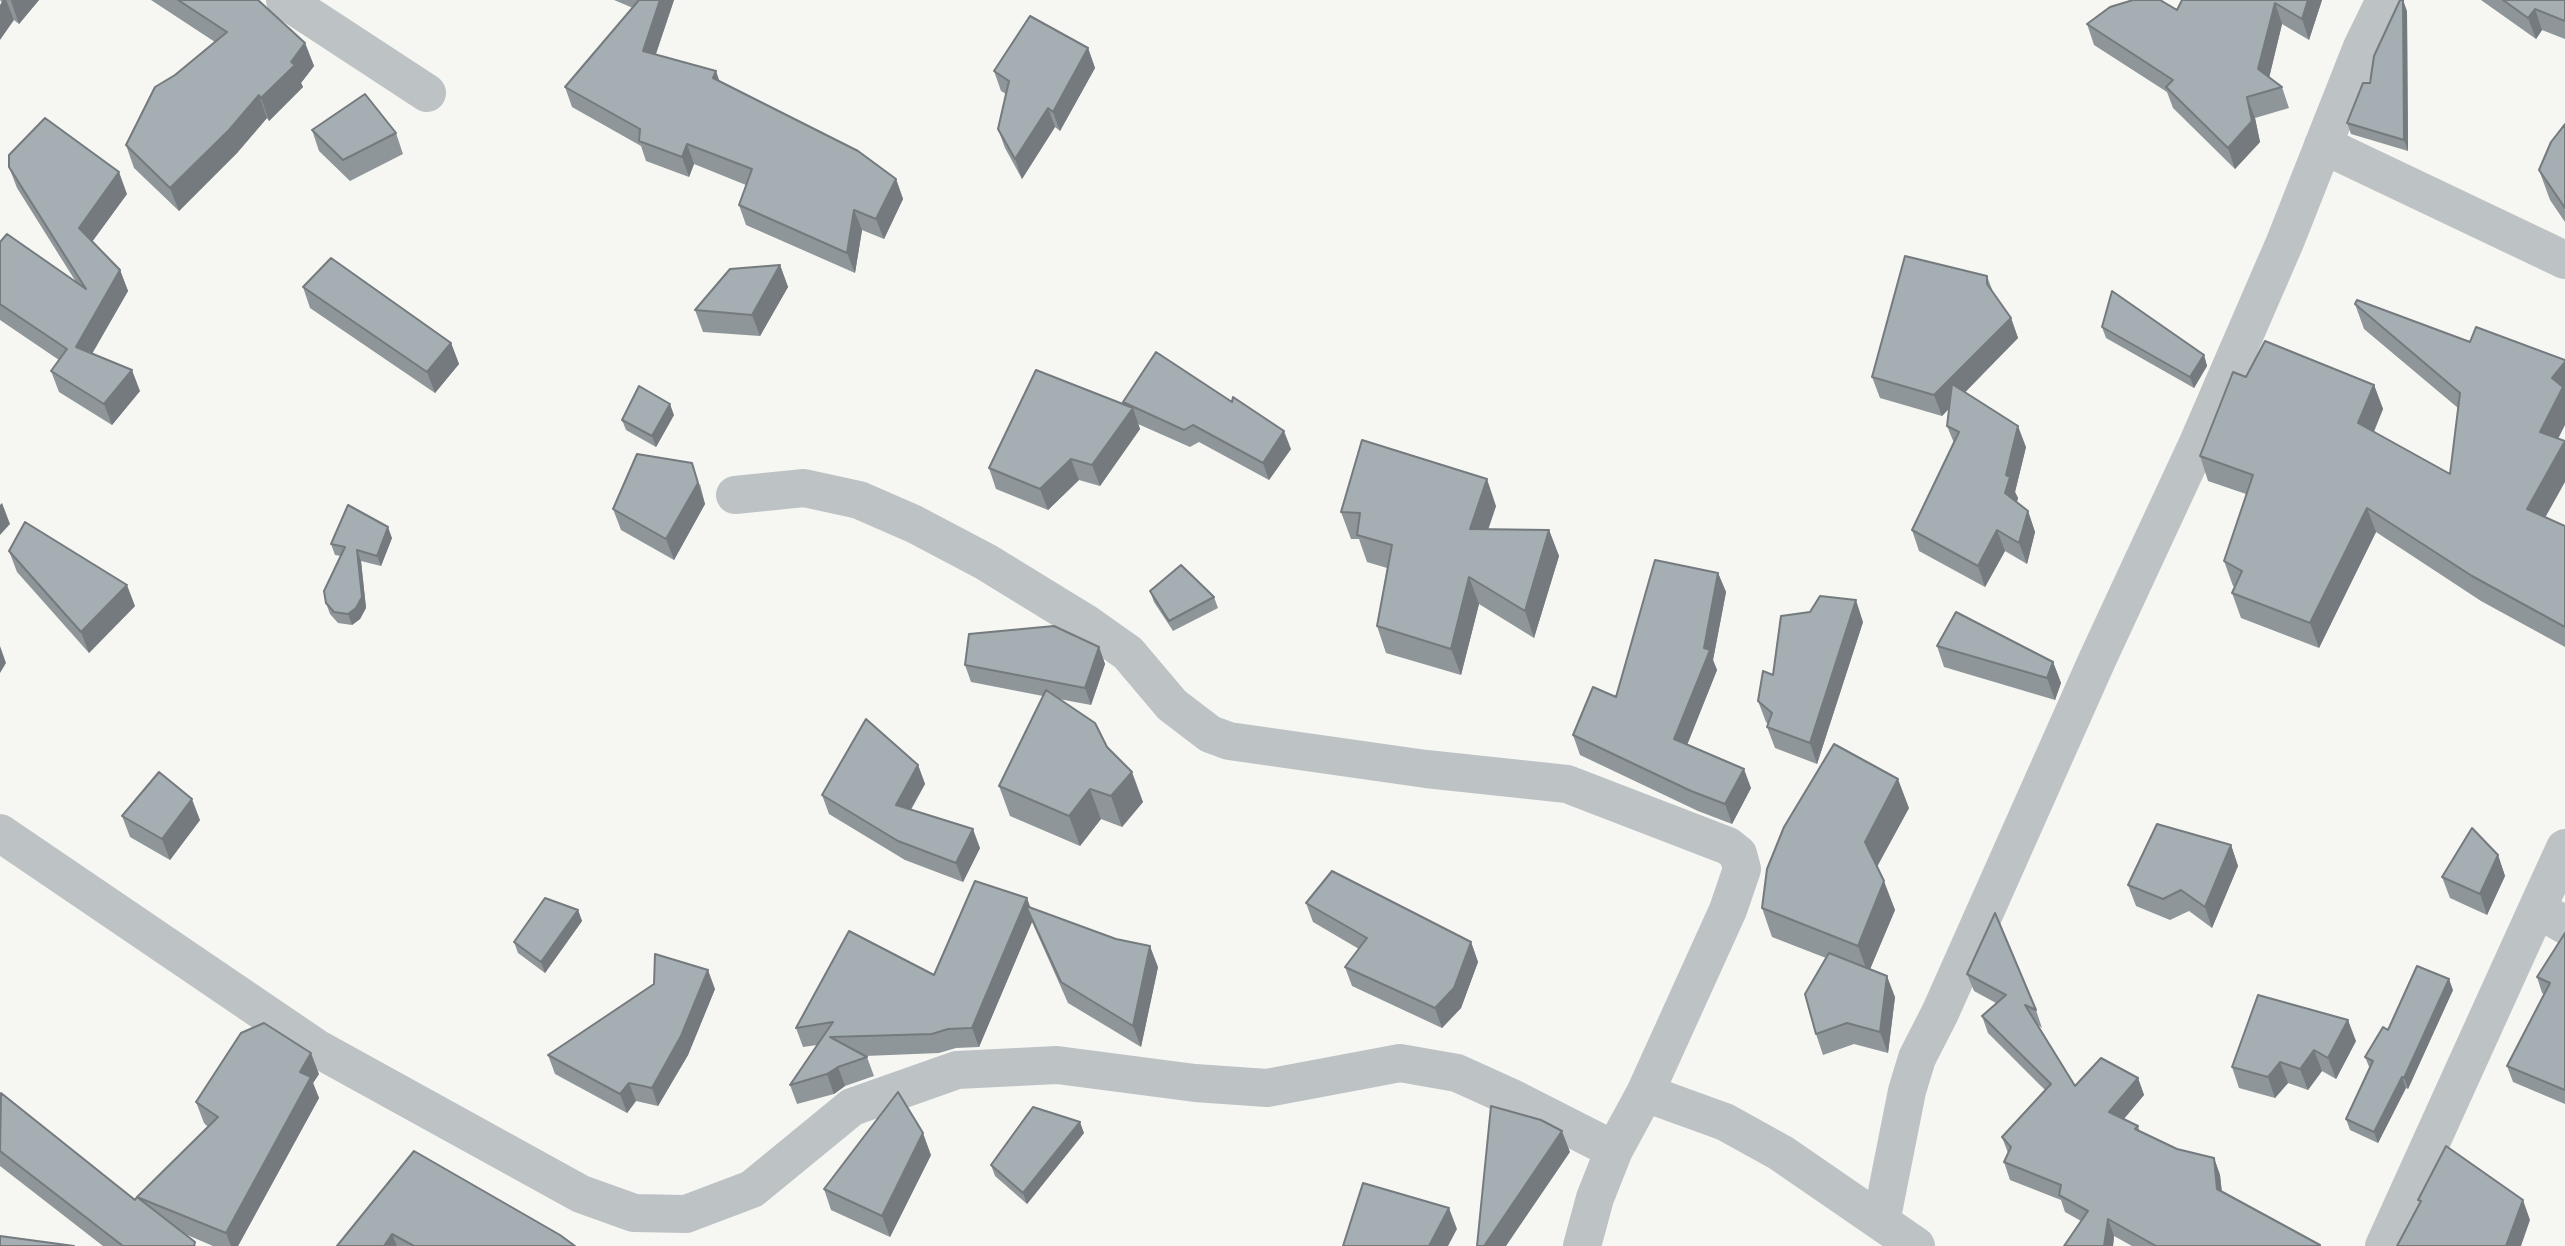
<!DOCTYPE html>
<html>
<head>
<meta charset="utf-8">
<style>
	body { margin:0 }
	canvas { display:block; background:#f6f6f3 }
</style>
</head>
<body>
<canvas width="2565" height="1246"></canvas>
<script>
const context = document.querySelector('canvas').getContext('2d');
context.lineJoin = 'round';
function trace(path, color, width, dash) {
  context.strokeStyle = color;
  context.lineWidth = width;
  context.lineCap = dash ? 'butt' : 'round';
  context.setLineDash(dash || []);
  context.stroke(path);
}
function fillPath(path, color) {
  context.fillStyle = color;
  context.fill(path, 'evenodd');
}
const minor = new Path2D(`
	M285 0 427 93
	M2323 145 2565 260
	M735 495 804 488 859 500 914 524 986 562 1087 624 1128 653 1172 705 1210 734 1229 741 1426 769 1567 784 1728 846 1738 854 1742 869 1728 910 1645 1093
	M0 833 318 1049 581 1194 634 1213 686 1214 752 1189 852 1107 957 1070 1057 1065 1195 1083 1267 1088 1400 1063 1457 1073 1510 1097 1614 1150
	M2537 909 2565 848
	M1881 1222 1907 1091 1917 1058 1940 1013 2098 658 2197 445 2285 242 2362 47 2385 0
	M1582 1246 1595 1198 1614 1150 1645 1093 1725 1122 1781 1153 1916 1246
	M2384 1246 2537 909 2565 925`);
const wall = new Path2D(`
	M0 0H39L19 24 14 20Z
	M151 0H258L305 43 314 66 301 83 303 87 269 121 267 118 237 153 179 211 134 168 126 145 175 75 215 42Z
	M614 0H674L656 54 719 81 896 179 903 199 884 239 862 230 855 273 746 225 739 205 746 185 694 164 689 177 646 161 641 146 572 107 565 87 633 8Z
	M2322 0 2309 40 2282 24 2269 77 2282 87 2289 108 2255 118 2260 142 2235 169 2173 108 2167 92 2094 45 2087 24 2177 10Z
	M2481 0H2565V39L2542 30 2536 39Z
	M2407 11 2408 151 2351 134 2347 123 2370 83Z
	M1088 48 1095 68 1060 131 1055 127 1022 179 1005 148 998 129 1006 94 1001 91 994 71Z
	M2565 124V222L2550 200 2539 170Z
	M312 130 396 133 403 154 350 181 319 151Z
	M9 167 127 194 92 242 120 270 128 291 92 353 140 391 112 425 59 392 51 371 59 360 0 320V242L76 282 17 188Z
	M780 265 788 287 760 336 703 332 695 310Z
	M1987 276 1993 292 2011 318 2018 338 1965 392 2026 447 2015 492 2018 498 2017 502 2028 511 2035 532 2027 564 2005 551 1985 587 1919 551 1912 530 1954 443 1947 426 1949 408 1942 416 1880 398 1872 377Z
	M303 287 451 343 459 364 435 393 310 308Z
	M2355 304 2558 438 2545 517 2565 526V647L2481 601 2376 532 2319 648 2241 618 2232 593 2235 587 2233 586 2224 561 2246 494 2208 481 2200 456 2246 377 2374 385 2383 409 2374 432 2450 474 2458 408 2364 329Z
	M2102 327 2204 355 2207 366 2194 388 2106 338Z
	M1123 402 1291 449 1269 480 1199 442 1190 447 1138 424 1140 429 1100 486 1079 480 1048 510 996 489 989 468 1123 404Z
	M674 415 656 447 626 430 622 420Z
	M700 484 705 504 674 560 621 530 613 509Z
	M1496 506 1488 530H1549L1559 556 1534 638 1479 604 1461 675 1386 653 1377 626 1387 568 1367 562 1359 539H1351L1341 512Z
	M392 538 381 566 361 561 366 608 360 619 352 625 338 623 330 614 326 603 341 556 335 555 331 544Z
	M9 551 135 606 89 653 17 572Z
	M1718 573 1726 592 1713 660 1717 670 1687 744 1751 788 1732 824 1698 811 1580 755 1573 735 1616 697Z
	M1150 591 1214 597 1218 608 1173 631 1154 602Z
	M1863 622 1817 764 1775 748 1767 727 1768 724 1766 722 1758 701 1773 675Z
	M1937 646 2053 662 2061 683 2055 700 1944 667Z
	M1099 647 1105 664 1091 705 1059 699 1107 747 1143 802 1122 827 1101 819 1080 846 1010 816 999 786 1043 696 971 682 965 665Z
	M918 765 925 784 911 810 980 848 963 882 905 860 829 814 822 795Z
	M1909 808 1877 867 1895 910 1870 969 1895 997 1888 1053 1854 1044 1823 1055 1816 1034 1826 958 1772 937 1762 908Z
	M122 816 200 820 170 860 130 837Z
	M2231 845 2238 866 2212 928 2189 911 2170 920 2136 906 2128 885Z
	M2498 855 2505 876 2487 915 2450 898 2442 877Z
	M1306 903 1471 942 1478 962 1461 1008 1442 1028 1352 986 1345 967 1359 949 1313 922Z
	M1030 907 1158 967 1141 1047 1068 1003 1032 922 979 1047 956 1048 939 1053 865 1056 867 1057 874 1076 845 1086 834 1094 797 1104 790 1085 817 1045 803 1047 796 1028 934 975Z
	M578 910 582 921 545 973 518 953 514 942Z
	M2565 933V1104L2513 1082 2507 1066 2544 994 2542 993 2537 977Z
	M1967 974 2036 1010 2042 1028 2038 1025 2075 1086 2138 1078 2144 1095 2124 1119 2138 1126 2140 1132 2177 1149 2214 1158 2220 1175 2222 1192 2321 1246H2132L2114 1236 2113 1246H2064L2081 1221 2065 1212 2061 1200 2010 1180 2004 1162 2008 1153 2002 1137 2045 1090 1988 1033 1982 1016 1996 1003 1974 991Z
	M715 989 688 1055 658 1106 636 1101 627 1113 555 1074 548 1055Z
	M2453 990 2408 1089 2406 1088 2378 1143 2350 1130 2346 1119 2370 1069 2365 1057 2388 1030Z
	M2356 1041 2336 1079 2322 1071 2308 1090 2288 1083 2275 1098 2239 1088 2232 1067Z
	M319 1074 313 1083 319 1098 238 1246H213L185 1234 196 1246H103L0 1166V1094L135 1200 208 1127 204 1123 196 1102Z
	M1084 1133 1027 1204 995 1176 991 1165Z
	M414 1151 575 1246H337Z
	M931 1155 890 1237 831 1210 824 1189Z`);
const shadedWall = new Path2D(`
	M3 0H6L14 20 0 40V5Z
	M11 0H39L19 24 11 1Z
	M660 0H674L650 71 643 51Z
	M2308 0H2322L2309 40 2302 19Z
	M2403 0 2407 11 2408 151 2404 140Z
	M2275 3 2282 24 2266 91 2258 69Z
	M2535 9 2542 30 2536 39 2528 18Z
	M305 43 314 66 301 83 303 87 269 121 261 98 291 62Z
	M1088 48 1095 68 1060 131 1053 112Z
	M716 71 723 91 713 78Z
	M259 95 267 118 237 153 179 211 170 188Z
	M2247 97 2255 118 2260 142 2235 169 2228 148Z
	M1048 108 1055 127 1022 179 1015 159Z
	M687 144 694 164 689 177 682 157Z
	M119 172 127 194 86 250 79 228Z
	M896 179 903 199 884 239 876 219Z
	M854 210 862 230 855 273 847 253Z
	M780 265 788 287 760 336 752 315Z
	M120 270 128 291 84 368 76 347Z
	M2011 318 2018 338 1942 416 1934 395Z
	M451 343 459 364 435 393 427 372Z
	M2204 355 2207 366 2194 388 2190 377Z
	M2565 362V425L2549 457 2540 432 2552 378Z
	M132 370 140 391 112 425 104 404Z
	M2374 385 2383 409 2367 447 2358 423Z
	M670 404 674 415 656 447 652 436Z
	M1133 408 1140 429 1100 486 1092 465Z
	M2018 426 2026 447 2015 492 2018 498 2013 514 2005 493 2006 475Z
	M1284 431 1291 449 1269 480 1263 463Z
	M2565 441V482L2536 534 2527 509Z
	M1071 459 1079 480 1048 510 1040 489Z
	M692 463 705 504 674 560 666 539Z
	M1487 479 1496 506 1479 556 1470 529Z
	M2 503 10 524 0 535V505Z
	M2367 508 2376 532 2319 648 2310 623Z
	M2028 511 2035 532 2027 564 2019 543Z
	M388 527 392 538 381 566 377 556Z
	M1549 530 1559 556 1534 638 1525 611Z
	M1997 530 2005 551 1985 587 1978 566Z
	M357 550 361 561 366 608 360 619 352 625 348 614Z
	M1718 573 1726 592 1713 660 1717 670 1682 758 1674 739 1704 648Z
	M1469 577 1479 604 1461 675 1451 649Z
	M127 585 135 606 89 653 81 632Z
	M1856 600 1863 622 1817 764 1810 743Z
	M0 646 6 663 0 673Z
	M1099 647 1105 664 1091 705 1085 688Z
	M2053 662 2061 683 2055 700 2047 678Z
	M918 765 925 784 902 824 896 805Z
	M1744 769 1751 788 1732 824 1725 804Z
	M1132 772 1143 802 1122 827 1111 796Z
	M1898 779 1909 808 1875 870 1865 842Z
	M1090 789 1101 819 1080 846 1069 816Z
	M192 799 200 820 170 860 162 839Z
	M973 829 980 848 963 882 956 863Z
	M2231 845 2238 866 2212 928 2205 907Z
	M2498 855 2505 876 2487 915 2480 894Z
	M1884 881 1895 910 1868 974 1858 946Z
	M1027 898 1034 917 1026 906 1032 922 979 1047 972 1028Z
	M578 910 582 921 545 973 541 962Z
	M1471 942 1478 962 1461 1008 1442 1028 1435 1008Z
	M1150 946 1158 967 1141 1047 1133 1026Z
	M708 970 715 989 688 1055 658 1106 652 1088Z
	M1887 976 1895 997 1888 1053 1880 1032Z
	M2449 979 2453 990 2408 1089 2404 1078Z
	M2348 1020 2356 1041 2336 1079 2328 1058Z
	M2314 1050 2322 1071 2308 1090 2300 1069Z
	M311 1053 319 1074 313 1083 319 1098 238 1246H231L226 1233 300 1072Z
	M2280 1062 2288 1083 2275 1098 2268 1077Z
	M838 1067 845 1086 834 1094 827 1074Z
	M2402 1077 2406 1088 2378 1143 2374 1132Z
	M2138 1078 2144 1095 2115 1129 2109 1112Z
	M629 1083 636 1101 627 1113 620 1094Z
	M1080 1122 1084 1133 1027 1204 1023 1193Z
	M1562 1131 1570 1152 1506 1246H1484Z
	M923 1133 931 1155 890 1237 882 1216Z
	M2214 1158 2220 1175 2223 1206 2217 1189Z
	M2523 1200 2530 1220 2521 1246H2506Z
	M1449 1208 1457 1229 1448 1246H1429Z
	M2108 1219 2114 1236 2113 1246H2104Z
	M392 1234 397 1246H384Z`);
const building = new Path2D(`
	M178 0H258L305 43 291 62 295 65 261 98 259 95 229 130 170 188 126 145 155 87 175 75 227 32Z
	M639 0H660L643 51 716 71 713 78 858 151 896 179 876 219 854 210 847 253 739 205 752 169 687 144 682 157 639 141 640 129 565 87Z
	M2133 0H2160L2177 10 2182 0H2308L2302 19 2275 3 2258 69 2282 87 2247 97 2252 121 2228 148 2166 87 2173 80 2087 24 2110 7Z
	M2400 0H2403L2404 140 2347 123 2363 83H2370L2374 56Z
	M2503 0H2565V21L2535 9 2528 18Z
	M1030 16 1088 48 1053 112 1048 108 1015 159 998 129 1009 81 994 71Z
	M365 94 396 133 343 160 312 130Z
	M45 118 119 172 79 228 120 270 76 347 132 370 104 404 51 371 67 349 0 304V242L7 234 86 289 9 167V155Z
	M2565 124V208L2539 170 2551 142Z
	M1905 256 1987 276V284L2011 318 1934 395 1872 377Z
	M331 258 451 343 427 372 303 287Z
	M780 265 752 315 695 310 730 269Z
	M2112 291 2204 355 2190 377 2102 327Z
	M2357 300 2470 342 2476 327 2565 360V362L2552 378 2563 387 2540 432 2565 441 2527 509 2565 526V627L2472 576 2367 508 2310 623 2232 593 2242 571 2224 561 2253 475 2200 456 2233 372 2246 377 2265 341 2374 385 2358 423 2450 474 2460 393 2355 304Z
	M1156 352 1232 402 1233 397 1284 431 1263 463 1193 425 1184 430 1123 402Z
	M1036 370 1133 408 1092 465 1071 459 1040 489 989 468Z
	M1952 384 2018 426 2006 475 2010 477 2005 493 2028 511 2019 543 1997 530 1978 566 1912 530 1959 432 1947 426Z
	M639 386 670 404 652 436 622 420Z
	M1362 440 1487 479 1470 529 1549 530 1525 611 1469 577 1451 649 1377 626 1392 545 1357 535 1360 513 1341 512Z
	M637 454 692 463 698 483 666 539 613 509Z
	M348 505 388 527 377 556 357 550 362 597 356 608 348 614 334 612 326 603 324 591 345 547 331 544Z
	M25 522 127 585 81 632 9 551Z
	M1655 560 1718 573 1704 648 1710 650 1674 739 1744 769 1725 804 1691 791 1573 735 1593 687 1616 697Z
	M1181 565 1214 597 1169 621 1150 591Z
	M1820 596 1856 600 1810 743 1767 727 1772 713 1758 701 1763 671 1773 675 1781 616 1810 612Z
	M1956 612 2053 662 2047 678 1937 646Z
	M1054 626 1099 647 1085 688 965 665 969 634Z
	M1046 690 1095 723 1107 747 1132 772 1111 796 1090 789 1069 816 999 786Z
	M866 719 918 765 896 805 973 829 956 863 898 841 822 795Z
	M1834 744 1898 779 1865 842 1884 881 1858 946 1762 908 1767 869 1784 827Z
	M159 772 192 799 162 839 122 816Z
	M2157 824 2231 845 2205 907 2181 890 2163 899 2128 885Z
	M2472 828 2498 855 2480 894 2442 877Z
	M1332 871 1471 942 1454 988 1435 1008 1345 967 1367 938 1306 903Z
	M975 881 1027 898 972 1028 948 1029 932 1034 830 1037 867 1057 838 1067 827 1074 790 1085 833 1022 796 1028 849 931 934 975Z
	M545 898 578 910 541 962 514 942Z
	M1026 906 1116 939 1150 946 1133 1026 1061 982Z
	M1995 913 2036 1010 2025 1005 2075 1086 2101 1058 2138 1078 2109 1112 2138 1126 2135 1129 2177 1149 2214 1158 2217 1189 2320 1245V1246H2156L2108 1219 2104 1246H2064L2088 1211 2059 1195 2061 1185 2004 1162 2011 1147 2002 1137 2051 1084 1982 1016 2006 995 1967 974Z
	M2565 933V1090L2507 1066 2550 983 2537 977Z
	M1829 953 1887 976 1880 1032 1847 1023 1816 1034 1805 994Z
	M655 954 708 970 681 1036 652 1088 629 1083 620 1094 548 1055 654 984Z
	M2417 966 2449 979 2404 1078 2402 1077 2374 1132 2346 1119 2373 1061 2365 1057 2383 1027 2388 1030Z
	M2258 995 2348 1020 2328 1058 2314 1050 2300 1069 2280 1062 2268 1077 2232 1067Z
	M264 1023 311 1053 300 1072 311 1077 226 1233 137 1197 218 1117 196 1102 241 1033Z
	M898 1092 923 1133 882 1216 824 1189Z
	M1 1093 135 1200 137 1197 195 1242 194 1246H123L0 1151Z
	M1491 1106 1541 1120 1562 1131 1484 1246H1477Z
	M1033 1107 1080 1122 1023 1193 991 1165Z
	M2446 1146 2523 1200 2506 1246H2397L2421 1201 2418 1200Z
	M414 1151 560 1235 575 1246H414L392 1234 384 1246H337Z
	M1363 1183 1449 1208 1429 1246H1343Z
	M0 1236 74 1246H0Z`);
trace(minor, '#bdc3c5', 38);
fillPath(wall, '#8e9699');
fillPath(shadedWall, '#747a7d');
fillPath(building, '#a5aeb2');
trace(building, '#747a7d', 2);
</script>
</body>
</html>
